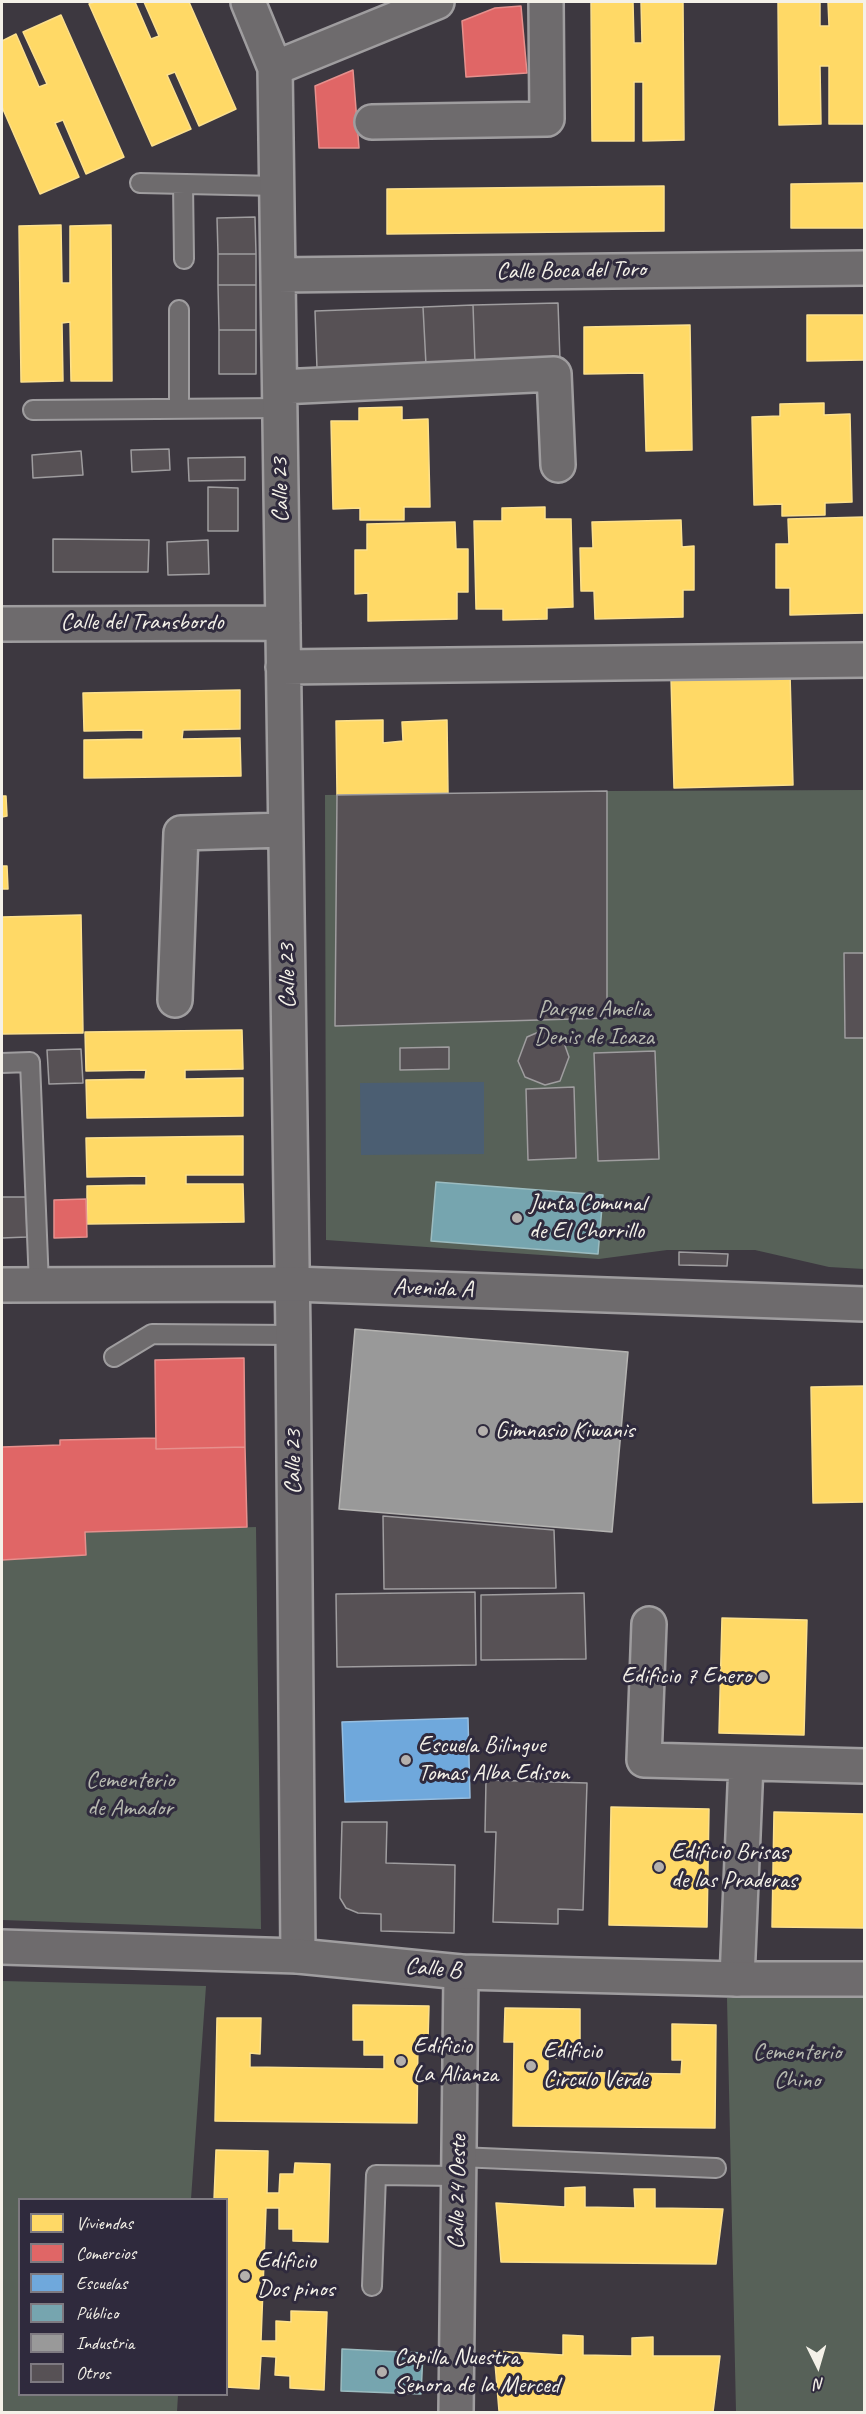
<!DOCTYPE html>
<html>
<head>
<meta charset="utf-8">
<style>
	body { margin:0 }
	#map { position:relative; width:866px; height:2414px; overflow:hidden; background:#3d3840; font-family:Caveat,sans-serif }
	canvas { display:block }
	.frame { position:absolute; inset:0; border:3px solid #f4f1e8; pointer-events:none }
	.legend { position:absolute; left:18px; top:2198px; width:210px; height:198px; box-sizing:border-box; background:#2f2a3d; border:2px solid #7e7a81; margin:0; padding:8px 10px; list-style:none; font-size:18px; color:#f4f1e8 }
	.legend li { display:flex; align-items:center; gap:12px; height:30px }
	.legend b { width:30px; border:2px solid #7e7a81 }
	.north { position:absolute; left:788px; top:2336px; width:60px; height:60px; -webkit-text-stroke:4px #2f2a3d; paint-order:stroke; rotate:175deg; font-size:16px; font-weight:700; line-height:24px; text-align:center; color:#f4f1e8 }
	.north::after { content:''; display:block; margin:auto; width:21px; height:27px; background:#f4f1e8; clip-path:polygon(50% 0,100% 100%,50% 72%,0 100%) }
</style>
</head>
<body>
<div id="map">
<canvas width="866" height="2414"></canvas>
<div class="frame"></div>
<ul class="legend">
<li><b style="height:16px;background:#ffd966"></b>Viviendas</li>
<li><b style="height:16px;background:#e06666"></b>Comercios</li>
<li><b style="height:16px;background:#6fa8dc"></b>Escuelas</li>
<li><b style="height:16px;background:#76a5af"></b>Público</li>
<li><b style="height:16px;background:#999"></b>Industria</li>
<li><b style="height:16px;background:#575155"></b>Otros</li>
</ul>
<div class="north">N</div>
</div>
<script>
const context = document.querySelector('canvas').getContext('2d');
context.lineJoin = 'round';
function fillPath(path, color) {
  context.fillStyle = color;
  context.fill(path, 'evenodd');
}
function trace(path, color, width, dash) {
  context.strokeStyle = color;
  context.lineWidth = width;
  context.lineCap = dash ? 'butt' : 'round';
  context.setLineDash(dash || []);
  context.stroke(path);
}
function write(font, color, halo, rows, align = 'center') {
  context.font = font + ' Caveat,sans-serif';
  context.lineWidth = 6;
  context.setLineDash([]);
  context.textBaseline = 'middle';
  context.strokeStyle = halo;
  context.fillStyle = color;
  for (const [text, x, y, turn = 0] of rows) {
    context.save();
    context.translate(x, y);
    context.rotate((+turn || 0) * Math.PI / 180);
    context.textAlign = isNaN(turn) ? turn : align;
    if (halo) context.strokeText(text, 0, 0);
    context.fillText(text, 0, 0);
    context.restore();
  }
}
const green = new Path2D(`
	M864 790V1269L829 1267 755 1250H667L599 1259 326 1240 325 795 607 791Z
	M256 1527 261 1929 2 1920V1560L86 1555 85 1532Z
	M2 1981 206 1986 191 2199 20 2200V2394L178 2395 177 2412H2Z
	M727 1998H864V2412H736Z`);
const water = new Path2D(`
	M484 1082V1154L361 1155 360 1083Z`);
const homes = new Path2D(`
	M94 2H135L151 39 159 36 144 2H189L236 109 199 126 175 72 167 75 191 129 152 146 89 4Z
	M591 2H633L634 43H642L641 2H683L684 140 643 141V82H634V141H592Z
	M778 2H820V26H829L828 2H864V124H829V66H820L821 124 779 125Z
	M61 15 124 157 86 174 63 120 55 123 79 177 40 194 2 107V41L16 34 39 87 47 84 23 32Z
	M864 183V228H791V184Z
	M664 186V231L387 234V189Z
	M61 225 62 283H70V226L111 225 112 381H71L70 322 62 323 63 381 21 382 19 226Z
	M807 315H864V360L807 361Z
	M690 325 692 450 646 451 644 373 584 374V327Z
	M824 403V415L850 414 852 502 825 503V515L782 516V504L754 505 752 417 780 416V404Z
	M402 407V420L428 419 430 507H404V520H360V508L333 509 331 421H359V408Z
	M545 507V519H571L573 607 547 608V619L503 620V609H476L474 521H502V508Z
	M864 517V613L790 615V588H776V544H789L788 519Z
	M681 520 682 547 694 546V590H683V617L595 619 594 591H581L580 548H593L592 522Z
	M455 522 456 549H468V592H457V619L368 621V593L355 594V550H367V524Z
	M790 674 793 785 674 788 671 678Z
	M240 690V729L183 730 182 739 240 738 241 776 84 778V740L143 739V730L84 731 83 693Z
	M383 720V743L403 741 402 722 447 720 448 793 337 795 336 721Z
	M2 796H6L7 816 2 817Z
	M2 866H7L8 889H2Z
	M81 915 83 1033 2 1034V917Z
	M242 1030 243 1069 185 1070V1079L243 1078V1116L87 1118 86 1080 145 1079 146 1070 86 1071 85 1032Z
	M243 1136V1175H186V1184H243L244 1222 87 1224V1186L146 1185V1176L87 1177 86 1138Z
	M864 1386V1502L813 1503 811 1387Z
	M722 1618 807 1620 804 1735 719 1733Z
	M611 1807 709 1809 707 1927 609 1925Z
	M774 1812 864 1814V1928L772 1927Z
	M353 2005 429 2006 428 2040H418L417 2123 215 2121 217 2018H261L260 2054 250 2053V2067L384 2069V2055H364V2040H353Z
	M505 2008 580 2009V2044H568V2058H548V2072L681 2074 682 2060H672V2024L716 2025 715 2128 513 2126 514 2042H504Z
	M216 2150 268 2151 267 2193H279L280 2174H294L295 2163 330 2164 328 2242 293 2241V2229H279V2208H266L261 2341H276V2321L291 2322V2311L327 2312 324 2390 290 2388V2376L275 2375 276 2357 261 2356 259 2389 226 2387V2200H214Z
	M585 2187V2207L635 2208 634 2189H655V2208L723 2209 716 2264 501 2262 496 2203 565 2207V2188Z
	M563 2335 583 2336V2355L632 2356V2338L653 2337V2356H720L713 2412 499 2411 494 2351 563 2355Z`);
const shops = new Path2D(`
	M521 6 527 73 466 77 462 21 495 8Z
	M353 70 359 148H319L315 86Z
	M86 1199 87 1237 54 1238V1200Z
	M244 1358 245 1447 156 1449 155 1360Z
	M156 1438V1449L245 1447 247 1527 85 1532 86 1555 2 1560V1447L60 1445V1440Z`);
const schools = new Path2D(`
	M468 1718 470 1798 345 1802 342 1722Z`);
const public = new Path2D(`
	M436 1182 603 1195 598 1254 431 1241Z
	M342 2349 423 2353 421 2394 341 2391Z`);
const industry = new Path2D(`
	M355 1329 628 1352 612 1532 339 1509Z`);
const building = new Path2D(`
	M255 217 256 254H218L217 218Z
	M218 254H256V285H218Z
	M218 285H256V330H219Z
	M558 303 560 360 475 363 473 305Z
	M473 305 475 363 426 365 423 307Z
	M423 307 426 365 317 369 315 311Z
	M219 330H256V374H219Z
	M169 449 170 470 132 472 131 450Z
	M81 451 83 475 33 478 32 455Z
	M245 457V480L189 481 188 458Z
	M208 487 238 488V531H208Z
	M53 539 149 540 148 572H53Z
	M208 540 209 574 168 575 167 542Z
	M607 791V1018L335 1026 337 795Z
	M844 953H864V1038H845Z
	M541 1031 563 1040 569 1057 560 1081 545 1085 525 1077 518 1061 527 1037Z
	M449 1047V1069L400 1070V1048Z
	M81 1049 83 1083 49 1084 47 1050Z
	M655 1051 659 1159 598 1161 594 1053Z
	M574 1087 576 1158 528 1160 526 1089Z
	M2 1197H26L27 1237 2 1238Z
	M679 1252 728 1254 727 1266 679 1265Z
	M383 1516 554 1530 556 1588 384 1589Z
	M475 1592 476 1665 337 1667 336 1594Z
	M584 1593 586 1659 481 1660V1595Z
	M486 1780 587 1783 583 1910 558 1909V1924L493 1922 496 1832H485Z
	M342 1822H387L386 1863 455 1865 454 1933 381 1931V1914L358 1913 346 1908 340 1898Z`);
const lane = new Path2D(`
	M140 183 277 186
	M183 184 184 259
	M179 409V310
	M33 410 280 408
	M2 1063 30 1062 39 1285
	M114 1357 152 1334 293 1335
	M459 2157 716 2168
	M372 2286 376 2175 458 2176`);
const street = new Path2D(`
	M248 2 275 68 293 1335 298 1956
	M275 68 437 2
	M372 122 547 119 546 2
	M278 275 864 268
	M280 387 554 374 558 465
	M2 624 283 623
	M283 667 864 660
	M175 1000 181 833 285 830
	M649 1624 644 1760 864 1766
	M737 1979 746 1763
	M456 2412 461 1972`);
const secondary = new Path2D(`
	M2 1285 293 1284 864 1304
	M2 1947 298 1956 461 1972 737 1979H864`);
const markers = [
	[517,1218,6,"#b4b0ad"],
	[483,1431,6,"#b4b0ad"],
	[763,1677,6,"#b4b0ad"],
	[406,1760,6,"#b4b0ad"],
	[659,1867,6,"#b4b0ad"],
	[401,2061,6,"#b4b0ad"],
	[531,2066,6,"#b4b0ad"],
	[245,2276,6,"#b4b0ad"],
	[382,2372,6,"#b4b0ad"]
];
const streetNames = [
	["Calle Boca del Toro",571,271,-1],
	["Calle 23",281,490,-91],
	["Calle del Transbordo",142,623],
	["Calle 23",288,976,-91],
	["Avenida A",433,1289,2],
	["Calle 23",294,1462,-90],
	["Calle B",433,1969,5],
	["Calle 24 Oeste",458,2192,-89]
];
const parkNames = [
	["Parque Amelia",594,1010],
	["Denis de Icaza",594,1038],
	["Cementerio",130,1781],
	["de Amador",130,1809],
	["Cementerio",797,2053],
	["Chino",797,2081]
];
const poiNames = [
	["Junta Comunal",529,1204],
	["de El Chorrillo",529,1232],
	["Gimnasio Kiwanis",495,1431],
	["Edificio 7 Enero",751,1677,"right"],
	["Escuela Bilingue",418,1746],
	["Tomas Alba Edison",418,1774],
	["Edificio Brisas",671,1853],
	["de las Praderas",671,1881],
	["Edificio",413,2047],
	["La Alianza",413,2075],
	["Edificio",543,2052],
	["Circulo Verde",543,2080],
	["Edificio",257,2262],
	["Dos pinos",257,2290],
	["Capilla Nuestra",394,2358],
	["Senora de la Merced",394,2386]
];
fillPath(green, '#576158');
fillPath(water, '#4b5e72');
fillPath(homes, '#ffd966');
trace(homes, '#fce08d', 1.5);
fillPath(shops, '#e06666');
trace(shops, '#e6908d', 1.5);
fillPath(schools, '#6fa8dc');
trace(schools, '#97bee0', 1.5);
fillPath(public, '#76a5af');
trace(public, '#9cbcc0', 1.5);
fillPath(industry, '#999');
trace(industry, '#b4b3b1', 1.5);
fillPath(building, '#575155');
trace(building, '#9f9d9f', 1.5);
trace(lane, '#9f9d9f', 22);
trace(street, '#9f9d9f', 38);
trace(secondary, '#9f9d9f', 38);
trace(lane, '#6e6b6d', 18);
trace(street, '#6e6b6d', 33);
trace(secondary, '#6e6b6d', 33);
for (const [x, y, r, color] of markers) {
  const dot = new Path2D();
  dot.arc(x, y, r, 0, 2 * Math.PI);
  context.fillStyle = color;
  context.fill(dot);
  trace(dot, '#2f2a3d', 2);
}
write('24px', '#f4f1e8', '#2f2a3d', streetNames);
write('24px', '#b7bab0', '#2f2a3d', parkNames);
write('24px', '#f4f1e8', '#2f2a3d', poiNames, 'left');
</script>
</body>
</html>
